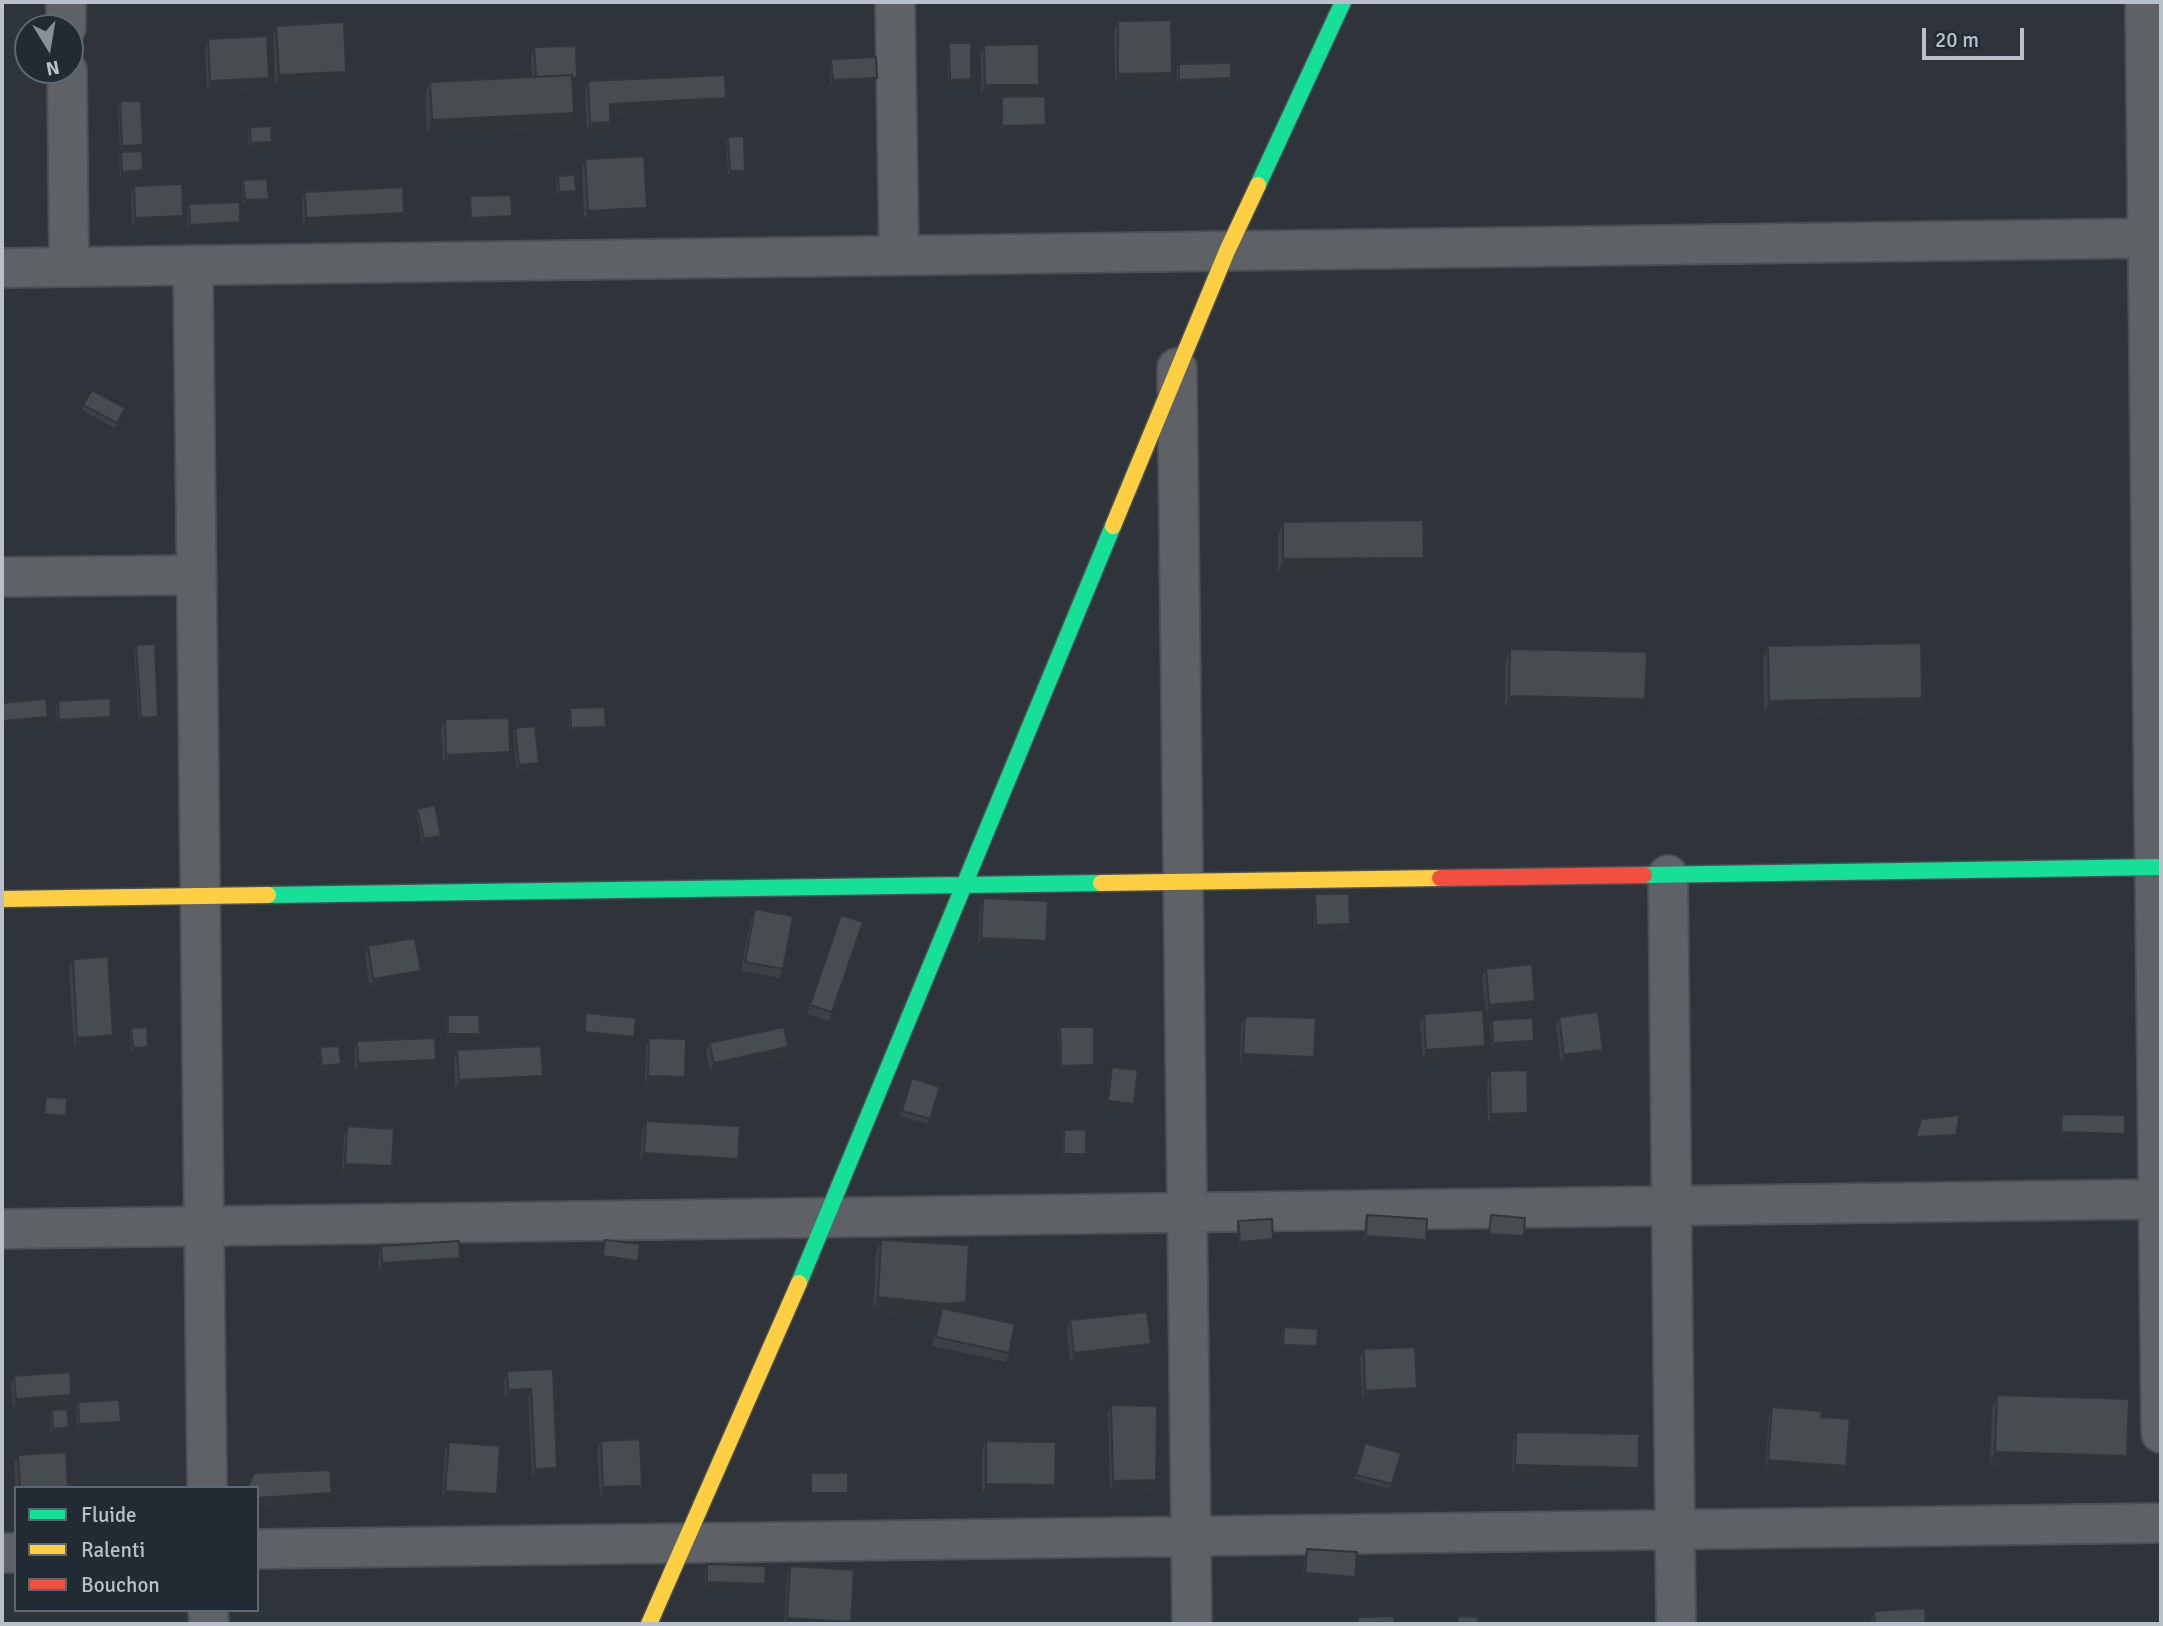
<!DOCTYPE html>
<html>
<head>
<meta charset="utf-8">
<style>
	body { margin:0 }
	#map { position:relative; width:2163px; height:1626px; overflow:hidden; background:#2e3439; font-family:Signika,sans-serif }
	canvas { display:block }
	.frame { position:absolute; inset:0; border:4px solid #b9c0c9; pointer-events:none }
	.legend { position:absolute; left:14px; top:1486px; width:245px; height:126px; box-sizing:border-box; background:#222a33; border:2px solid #5e666f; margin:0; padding:9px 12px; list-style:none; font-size:21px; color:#b9c0c9 }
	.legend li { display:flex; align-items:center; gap:14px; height:35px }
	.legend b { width:35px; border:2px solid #5e666f }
	.north { position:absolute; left:14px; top:14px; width:70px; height:70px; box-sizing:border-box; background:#222a33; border:2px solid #5e666f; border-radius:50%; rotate:169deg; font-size:19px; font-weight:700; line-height:28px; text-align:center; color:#b9c0c9 }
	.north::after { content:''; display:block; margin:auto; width:24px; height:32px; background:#888f97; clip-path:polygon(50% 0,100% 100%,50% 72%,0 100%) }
	.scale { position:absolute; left:1922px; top:28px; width:102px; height:32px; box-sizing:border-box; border:4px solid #b9c0c9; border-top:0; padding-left:9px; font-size:21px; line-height:24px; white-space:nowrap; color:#b9c0c9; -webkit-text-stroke:5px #222a33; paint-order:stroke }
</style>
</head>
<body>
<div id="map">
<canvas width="2163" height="1626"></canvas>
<div class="frame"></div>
<ul class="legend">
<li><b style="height:9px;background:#16e098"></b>Fluide</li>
<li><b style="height:9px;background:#ffcf43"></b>Ralenti</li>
<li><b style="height:9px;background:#f24e42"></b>Bouchon</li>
</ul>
<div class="north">N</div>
<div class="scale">20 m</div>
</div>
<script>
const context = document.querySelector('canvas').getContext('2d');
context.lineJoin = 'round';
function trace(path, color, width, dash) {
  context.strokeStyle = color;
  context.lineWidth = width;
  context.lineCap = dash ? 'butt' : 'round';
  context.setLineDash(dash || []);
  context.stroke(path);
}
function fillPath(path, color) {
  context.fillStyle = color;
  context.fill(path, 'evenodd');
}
const street = new Path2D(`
	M66 2V28
	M895 2 899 255
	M2145 2 2161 1433
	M67 70 69 267
	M193 265 207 1488
	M2 268 2161 238
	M1177 368 1192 1624
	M2 577 196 575
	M1668 875 1676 1624
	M2 1229 2161 1199
	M257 1549 2161 1523
	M2 1553H16
	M208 1610 209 1624`);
const fast = new Path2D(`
	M1258 185 1343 2
	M1644 875 2161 867
	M268 895 1101 883
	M799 1283 1113 526`);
const slow = new Path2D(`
	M1113 526 1227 251 1258 185
	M1101 883 1440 878
	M2 899 268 895
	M649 1624 799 1283`);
const jam = new Path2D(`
	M1440 878 1644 875`);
const wall = new Path2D(`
	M1118 21 1172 73 1169 82 1115 83 1114 30Z
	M276 26 343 81 275 85 273 35Z
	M208 39 269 78 266 88 207 91 205 48Z
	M949 43 969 84H948V48Z
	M984 45 1036 94H981V54Z
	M534 47 574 86H573L569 127 427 133 425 95 430 82 532 77 531 57Z
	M831 59 875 83 831 85 830 63Z
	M1179 64 1230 83 1177 84V68Z
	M588 81 726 98 723 108 610 113V122L607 131 587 132 585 91Z
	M1002 97 1044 130H1001V101Z
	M120 101 143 145 141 149 120 151 118 106Z
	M250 127 270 147 249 148 248 131Z
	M728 137 745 171 744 175 728 176 726 142Z
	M121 152 143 170 141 175 120 176 119 157Z
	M585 159 644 217 584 220 582 168Z
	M558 176 574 196H557L556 181Z
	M243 180 269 199 267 204 243 205 242 185Z
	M134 186 183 216 180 226 132 228 131 195Z
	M305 192 401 222 303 227 302 201Z
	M470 196 512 216 511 221 470 223 469 201Z
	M189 204 240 222 239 227 188 229 187 208Z
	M83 405 124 413 115 428 82 410Z
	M1283 522 1424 558 1419 571 1278 573V535Z
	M136 645 157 722 139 723 134 649Z
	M1768 646 1922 698 1917 712 1764 715 1763 660Z
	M1510 649 1640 712 1505 710V662Z
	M58 701 109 722 57 725 56 705Z
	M570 708 606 727 604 732 569 733V713Z
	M445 719 506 762 443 764 441 729Z
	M515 728 539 763 537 768 517 770 513 733Z
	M417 809 440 841 422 844 416 813Z
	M1315 894 1350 924 1349 929 1314 930V899Z
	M983 898 1046 941 1043 950 978 947 980 907Z
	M755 909 783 969 780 978 741 971 751 918Z
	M841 915 863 922 829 1021 807 1014Z
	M368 946 421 971 417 981 370 989 365 955Z
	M73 959 113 1035 110 1044 74 1047 69 968Z
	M1486 969 1532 1010 1486 1014 1482 978Z
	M1424 1014 1482 1055 1423 1059 1420 1023Z
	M448 1015 478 1038 447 1039 446 1020Z
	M1245 1016 1314 1057 1311 1066 1240 1063 1241 1025Z
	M1559 1017 1599 1059 1561 1064 1556 1026Z
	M1492 1020 1534 1041 1532 1045 1492 1048 1490 1025Z
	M1060 1027 1094 1065 1093 1069 1060 1070 1058 1032Z
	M131 1028 147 1051 131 1052 130 1033Z
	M649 1038 682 1086H645L646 1047Z
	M357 1041 436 1060 433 1069 355 1072 354 1050Z
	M709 1043 788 1047 785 1056 710 1072 706 1052Z
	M320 1047 339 1069 321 1071 319 1052Z
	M457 1050 539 1086 455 1089 454 1059Z
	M1112 1067 1132 1109 1106 1106 1110 1072Z
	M1490 1071 1528 1113 1525 1122 1488 1123 1487 1080Z
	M912 1078 940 1087 928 1124 900 1116Z
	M2062 1114 2123 1138 2060 1137V1118Z
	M646 1121 735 1168 640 1162 642 1130Z
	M347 1126 392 1166 388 1175 342 1174 344 1136Z
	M1064 1130 1084 1159 1062 1158V1134Z
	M1367 1215 1424 1245 1364 1241 1365 1220Z
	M1238 1221 1273 1239 1272 1244 1238 1247 1237 1226Z
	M881 1240 966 1302 962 1313 1009 1353 1006 1362 932 1346 939 1317 873 1311 876 1253Z
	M381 1246 460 1258 457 1267 379 1272 378 1255Z
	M1070 1320 1151 1344 1147 1354 1070 1362 1067 1329Z
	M1284 1327 1317 1346 1315 1351 1281 1349 1282 1332Z
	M1364 1349 1417 1388 1414 1398 1362 1400 1360 1358Z
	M553 1369 554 1478H532L528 1398 505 1399 504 1380 507 1371Z
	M14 1376 68 1404 13 1408 11 1385Z
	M1997 1395 2127 1456 2122 1469 1990 1465 1992 1408Z
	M78 1402 121 1422 119 1427 77 1429 76 1407Z
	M1111 1405 1152 1489 1110 1490 1108 1414Z
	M1772 1407 1821 1417 1846 1466 1843 1475 1765 1470 1769 1416Z
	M52 1410 69 1427 67 1432 51 1433 50 1415Z
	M1516 1432 1636 1477 1512 1474 1513 1441Z
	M601 1441 642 1486 639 1495 600 1497 597 1450Z
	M986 1441 1052 1494 982 1493V1450Z
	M449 1442 497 1494 494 1504 442 1500 445 1451Z
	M1365 1443 1401 1453 1390 1489 1354 1479Z
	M18 1455 68 1488H16L14 1464Z
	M811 1473 847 1498H810V1478Z
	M1307 1549 1353 1581 1303 1577 1305 1553Z
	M707 1564 764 1589 705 1587V1569Z
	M790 1566 850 1624H784L787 1575Z
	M1874 1611 1926 1624H1871V1620Z`);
const shadedWall = new Path2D(`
	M346 72 343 81 275 85 279 75Z
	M1172 73 1169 82 1115 83 1118 74Z
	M577 77 574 86 532 89 536 80Z
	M269 78 266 88 207 91 210 81Z
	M877 78 875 83 831 85 833 80Z
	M1231 78 1230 83 1177 84 1179 80Z
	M971 79 969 84H948L950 80Z
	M985 85H1039L1036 94H981Z
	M726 98 723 108 606 113 610 104Z
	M574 113 569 127 427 133 432 120Z
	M610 122 607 131 587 132 590 123Z
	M1046 125 1044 130H1001L1002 126Z
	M272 142 270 147 249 148 251 143Z
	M143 145 141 149 120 151 122 146Z
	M143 170 141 175 120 176 122 172Z
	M730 171H745L744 175 728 176Z
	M576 191 574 196H557L559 192Z
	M269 199 267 204 243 205 245 200Z
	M647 208 644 217 584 220 588 211Z
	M404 213 401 222 303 227 306 218Z
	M183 216 180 226 132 228 135 218Z
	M512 216 511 221 470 223 471 218Z
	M240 222 239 227 188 229 190 225Z
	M1424 558 1419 571 1278 573 1283 559Z
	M1509 696 1645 699 1640 712 1505 710Z
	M1922 698 1917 712 1764 715 1769 701Z
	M48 717 46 722 2 725V721Z
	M111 717 109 722 57 725 59 720Z
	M158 717 157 722 139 723 141 718Z
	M606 727 604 732 569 733 571 728Z
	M510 752 506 762 443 764 446 755Z
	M539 763 537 768 517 770 519 765Z
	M441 836 440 841 422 844 424 839Z
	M1350 924 1349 929 1314 930 1316 925Z
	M981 938 1046 941 1043 950 978 947Z
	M421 971 417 981 370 989 373 979Z
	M1535 1001 1532 1010 1486 1014 1489 1005Z
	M585 1032 634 1037 632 1041 583 1037Z
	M448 1034H480L478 1038 447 1039Z
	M113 1035 110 1044 74 1047 77 1038Z
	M1534 1041 1532 1045 1492 1048 1493 1043Z
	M1485 1046 1482 1055 1423 1059 1426 1050Z
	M148 1047 147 1051 131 1052 133 1048Z
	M788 1047 785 1056 710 1072 714 1063Z
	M1603 1050 1599 1059 1561 1064 1564 1055Z
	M1243 1054 1314 1057 1311 1066 1240 1063Z
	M436 1060 433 1069 355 1072 358 1063Z
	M341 1064 339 1069 321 1071 322 1066Z
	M1094 1065 1093 1069 1060 1070 1061 1066Z
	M543 1076 539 1086 455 1089 459 1080Z
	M648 1076 685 1077 682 1086H645Z
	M1108 1101 1134 1104 1132 1109 1106 1106Z
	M1528 1113 1525 1122 1488 1123 1491 1114Z
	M44 1114 66 1116 64 1120 43 1118Z
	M2061 1132 2125 1134 2123 1138 2060 1137Z
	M1956 1135 1954 1139 1914 1141 1916 1137Z
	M644 1153 738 1159 735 1168 640 1162Z
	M1064 1154H1086L1084 1159 1062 1158Z
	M345 1164 392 1166 388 1175 342 1174Z
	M1489 1234 1524 1236 1522 1241 1488 1239Z
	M1366 1236 1426 1240 1424 1245 1364 1241Z
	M1273 1239 1272 1244 1238 1247 1240 1242Z
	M603 1256 638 1261 637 1265 601 1261Z
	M460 1258 457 1267 379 1272 382 1263Z
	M878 1297 966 1302 961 1316 942 1308 939 1317 873 1311Z
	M1151 1344 1147 1354 1070 1362 1074 1353Z
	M1283 1345 1317 1346 1315 1351 1281 1349Z
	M1417 1388 1414 1398 1362 1400 1365 1391Z
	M531 1389 528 1398 505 1399 508 1390Z
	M71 1395 68 1404 13 1408 16 1399Z
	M121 1422 119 1427 77 1429 79 1424Z
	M69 1427 67 1432 51 1433 53 1429Z
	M1995 1452 2127 1456 2122 1469 1990 1465Z
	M1768 1460 1846 1466 1843 1475 1765 1470Z
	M1515 1465 1639 1468 1636 1477 1512 1474Z
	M557 1468 554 1478H532L535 1469Z
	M1156 1480 1152 1489 1110 1490 1113 1481Z
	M986 1484 1055 1485 1052 1494 982 1493Z
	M642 1486 639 1495 600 1497 603 1487Z
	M445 1491 497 1494 494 1504 442 1500Z
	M332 1493 329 1502 257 1506V1498Z
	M811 1493H848L847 1498H810Z
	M1305 1573 1355 1577 1353 1581 1303 1577Z
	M707 1582 765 1584 764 1589 705 1587Z
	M787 1618 851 1622 850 1624H785Z`);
const building = new Path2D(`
	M1171 20 1172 73 1118 74V21Z
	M344 22 346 72 279 75 276 26Z
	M267 36 269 78 210 81 208 39Z
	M949 43H971V79L950 80Z
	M1039 44V85H985L984 45Z
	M576 46 577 77 572 78V75L536 77 534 47Z
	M876 57 877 78 833 80 831 59Z
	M1231 63V78L1179 80V64Z
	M572 75 574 113 432 120 430 82Z
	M725 75 726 98 610 104V122L590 123 588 81Z
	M1045 96 1046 125 1002 126V97Z
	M120 101H141L143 145 122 146Z
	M271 126 272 142 251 143 250 127Z
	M744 136 745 171H730L728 137Z
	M142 151 143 170 122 172 121 152Z
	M644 156 647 208 588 211 585 159Z
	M575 175 576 191 559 192 558 176Z
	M267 179 269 199 245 200 243 180Z
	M182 184 183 216 135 218 134 186Z
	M403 187 404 213 306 218 305 192Z
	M511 195 512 216 471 218 470 196Z
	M240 202V222L190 225 189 204Z
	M92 390 125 408 117 423 83 405Z
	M1423 520 1424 558 1283 559V522Z
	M1921 643 1922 698 1769 701 1768 646Z
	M155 644 158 717 141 718 136 645Z
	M1510 649 1647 652 1645 699 1509 696Z
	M110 698 111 717 59 720 58 701Z
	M46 699 48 717 2 721V703Z
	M605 707 606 727 571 728 570 708Z
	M509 718 510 752 446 755 445 719Z
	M535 726 539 763 519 765 515 728Z
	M435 805 441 836 424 839 417 809Z
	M1315 894H1349L1350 924 1316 925Z
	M983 898 1048 901 1046 941 981 938Z
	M755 909 793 916 783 969 745 962Z
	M841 915 863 922 832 1012 810 1005Z
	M415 938 421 971 373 979 368 946Z
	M108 957 113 1035 77 1038 73 959Z
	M1532 964 1535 1001 1489 1005 1486 969Z
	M1483 1010 1485 1046 1426 1050 1424 1014Z
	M1598 1012 1603 1050 1564 1055 1559 1017Z
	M586 1013 636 1018 634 1037 585 1032Z
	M448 1015H479L480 1034H448Z
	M1245 1016 1316 1018 1314 1057 1243 1054Z
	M1533 1018 1534 1041 1493 1043 1492 1020Z
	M147 1027 148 1047 133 1048 131 1028Z
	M784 1027 788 1047 714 1063 709 1043Z
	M1060 1027H1094V1065L1061 1066Z
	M435 1038 436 1060 358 1063 357 1041Z
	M649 1038 686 1039 685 1077 648 1076Z
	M339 1046 341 1064 322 1066 320 1047Z
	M541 1046 543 1076 459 1080 457 1050Z
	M1112 1067 1138 1070 1134 1104 1108 1101Z
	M1527 1070 1528 1113 1491 1114 1490 1071Z
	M912 1078 940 1087 930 1119 902 1111Z
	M46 1097 67 1098 66 1116 44 1114Z
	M2062 1114 2125 1115V1134L2061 1132Z
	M1960 1115 1956 1135 1916 1137 1921 1119Z
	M646 1121 740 1126 738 1159 644 1153Z
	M347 1126 394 1129 392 1166 345 1164Z
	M1086 1129V1154H1064V1130Z
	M1367 1215 1427 1219 1426 1240 1366 1236Z
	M1491 1215 1525 1218 1524 1236 1489 1234Z
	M1272 1219 1273 1239 1240 1242 1238 1221Z
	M605 1240 640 1244 638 1261 603 1256Z
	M881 1240 969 1245 966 1302 944 1304 878 1297Z
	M459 1241 460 1258 382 1263 381 1246Z
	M942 1308 1015 1324 1009 1353 936 1337Z
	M1147 1312 1151 1344 1074 1353 1070 1320Z
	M1284 1327 1318 1329 1317 1346 1283 1345Z
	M1415 1347 1417 1388 1365 1391 1364 1349Z
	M553 1369 557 1468 535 1469 531 1389 508 1390 507 1371Z
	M70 1372 71 1395 16 1399 14 1376Z
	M1997 1395 2129 1399 2127 1456 1995 1452Z
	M119 1400 121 1422 79 1424 78 1402Z
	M1111 1405 1157 1406 1156 1480 1113 1481Z
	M1772 1407 1822 1411 1821 1417 1850 1419 1846 1466 1768 1460Z
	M67 1409 69 1427 53 1429 52 1410Z
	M1516 1432 1639 1434V1468L1515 1465Z
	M640 1439 642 1486 603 1487 601 1441Z
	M986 1441 1056 1442 1055 1485 986 1484Z
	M449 1442 500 1446 497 1494 445 1491Z
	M1365 1443 1401 1453 1392 1484 1356 1475Z
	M66 1452 68 1488H20L18 1455Z
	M330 1470 332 1493 257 1498V1488H247L254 1473Z
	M811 1473H848V1493H811Z
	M1307 1549 1357 1552 1355 1577 1305 1573Z
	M707 1564 766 1566 765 1584 707 1582Z
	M790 1566 854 1570 851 1622 787 1618Z
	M1925 1608 1926 1624H1875L1874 1611Z
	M1394 1616V1624H1358V1617Z
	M1458 1616 1478 1617 1477 1624H1458Z`);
trace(street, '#4c5054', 42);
trace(fast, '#4c5054', 19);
trace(slow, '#4c5054', 19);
trace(jam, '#4c5054', 19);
trace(street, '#5e6267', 38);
trace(fast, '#16e098', 16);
trace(slow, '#ffcf43', 16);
trace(jam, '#f24e42', 16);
fillPath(wall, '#3d4146');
fillPath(shadedWall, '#323539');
fillPath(building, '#474c51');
trace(building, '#323539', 2);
</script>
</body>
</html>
